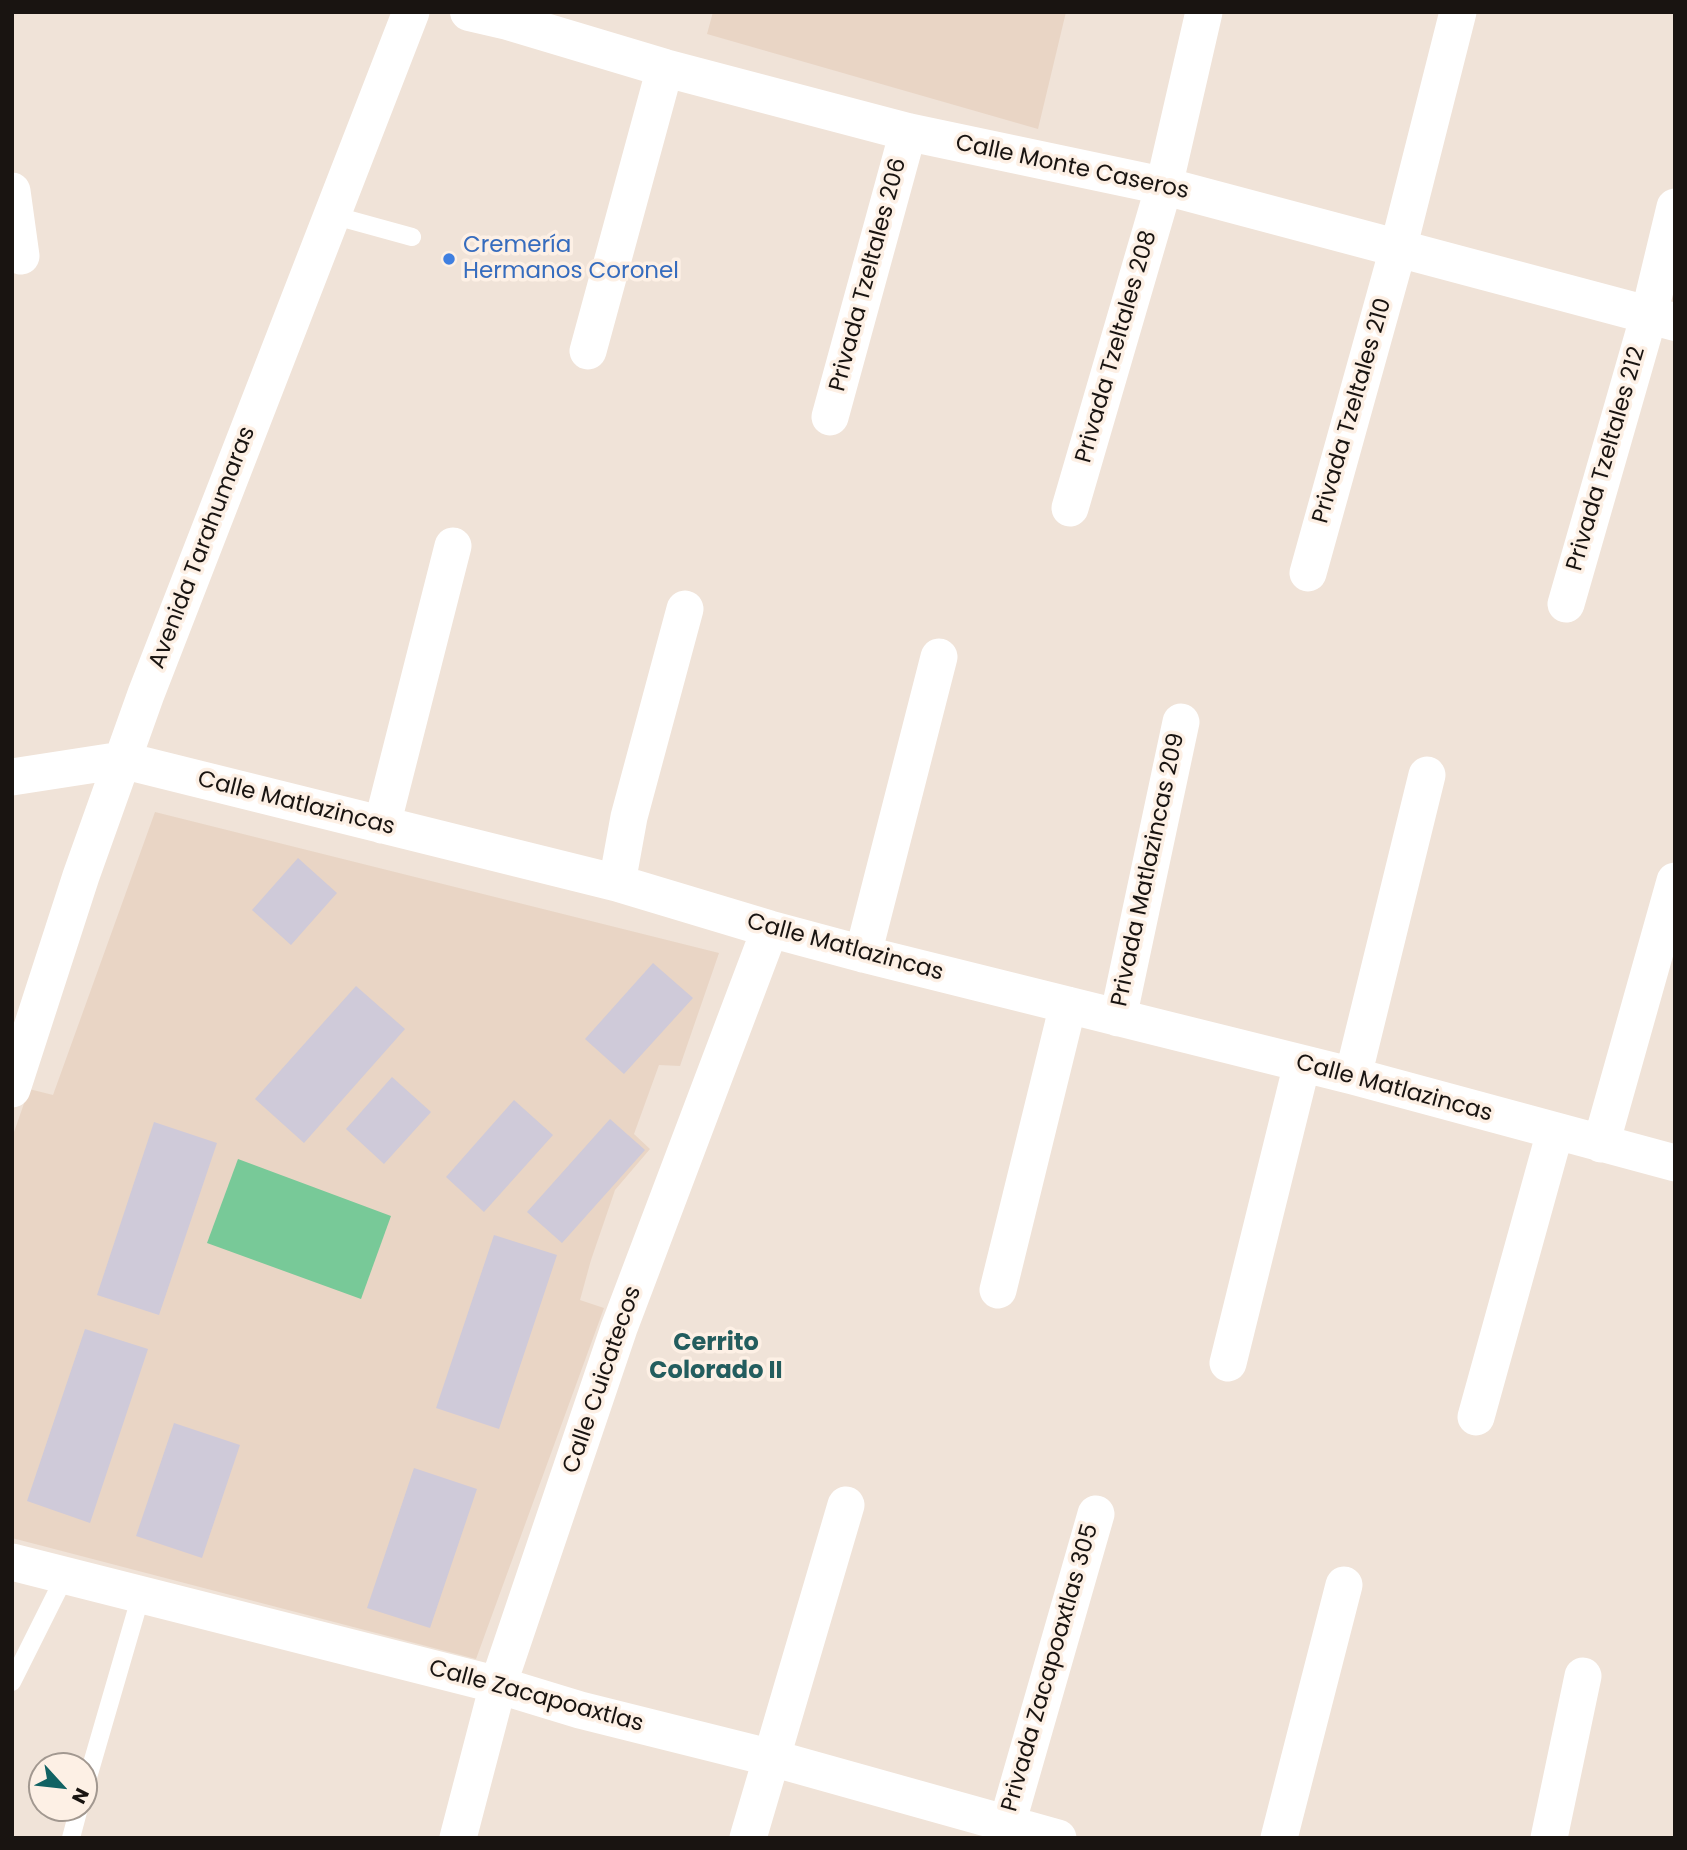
<!DOCTYPE html>
<html>
<head>
<meta charset="utf-8">
<style>
	body { margin:0 }
	#map { position:relative; width:1687px; height:1850px; overflow:hidden; background:#f0e3d8; font-family:Poppins,sans-serif }
	canvas { display:block }
	.frame { position:absolute; inset:0; border:14px solid #191411; pointer-events:none }
	.north { position:absolute; left:28px; top:1752px; width:70px; height:70px; box-sizing:border-box; background:#fdf0e5; border:2px solid #a29890; border-radius:50%; rotate:117deg; font-size:19px; font-weight:700; line-height:28px; text-align:center; color:#191411 }
	.north::after { content:''; display:block; margin:auto; width:24px; height:32px; background:#116263; clip-path:polygon(50% 0,100% 100%,50% 72%,0 100%) }
</style>
</head>
<body>
<div id="map">
<canvas width="1687" height="1850"></canvas>
<div class="frame"></div>
<div class="north">N</div>
</div>
<script>
const context = document.querySelector('canvas').getContext('2d');
context.lineJoin = 'round';
function fillPath(path, color) {
  context.fillStyle = color;
  context.fill(path, 'evenodd');
}
function trace(path, color, width, dash) {
  context.strokeStyle = color;
  context.lineWidth = width;
  context.lineCap = dash ? 'butt' : 'round';
  context.setLineDash(dash || []);
  context.stroke(path);
}
function write(font, color, halo, rows, align = 'center') {
  context.font = font + ' Poppins,sans-serif';
  context.lineWidth = 7;
  context.setLineDash([]);
  context.textBaseline = 'middle';
  context.strokeStyle = halo;
  context.fillStyle = color;
  for (const [text, x, y, turn = 0] of rows) {
    context.save();
    context.translate(x, y);
    context.rotate((+turn || 0) * Math.PI / 180);
    context.textAlign = isNaN(turn) ? turn : align;
    if (halo) context.strokeText(text, 0, 0);
    context.fillText(text, 0, 0);
    context.restore();
  }
}
const built = new Path2D(`
	M713 12H1066L1038 129 707 34Z
	M155 812 719 953 680 1066 659 1065 634 1134 650 1149 615 1190 591 1260 580 1300 604 1308 476 1659 12 1538V1138L29 1089 53 1095Z`);
const green = new Path2D(`
	M238 1159 391 1216 361 1299 207 1243Z`);
const building = new Path2D(`
	M298 858 337 893 291 945 252 910Z
	M653 963 693 998 624 1074 585 1039Z
	M356 986 405 1029 304 1143 255 1099Z
	M392 1077 431 1112 384 1164 346 1129Z
	M514 1100 553 1135 484 1212 446 1177Z
	M610 1119 645 1150 562 1243 527 1212Z
	M154 1122 217 1143 159 1315 97 1295Z
	M494 1235 557 1255 499 1429 436 1408Z
	M85 1329 148 1349 90 1523 27 1501Z
	M174 1423 240 1445 202 1558 136 1536Z
	M414 1468 477 1489 430 1628 367 1608Z`);
const service = new Path2D(`
	M332 215 412 237
	M12 1682 65 1576
	M84 1791 141 1595
	M71 1838 79 1808`);
const minor = new Path2D(`
	M12 191 21 256
	M588 351 665 68
	M830 417 908 132
	M1070 508 1164 186 1204 12
	M1308 573 1398 249 1458 12
	M1566 604 1649 315 1675 207
	M12 777 122 760 617 883 770 929 863 954 1353 1076 1675 1163
	M382 825 453 546
	M617 883 629 817 685 609
	M863 954 939 657
	M1118 1018 1181 722
	M1353 1076 1427 775
	M12 1089 81 876 146 694 411 12
	M1601 1144 1675 881
	M998 1290 1068 1005
	M1228 1363 1302 1064
	M1476 1417 1555 1132
	M12 1562 498 1685 580 1710 772 1758 1058 1838
	M458 1838 498 1685 619 1328 770 929
	M748 1838 846 1505
	M1003 1838 1096 1514
	M1279 1838 1344 1585
	M1549 1838 1583 1676`);
const tertiary = new Path2D(`
	M469 12 508 21 665 68 908 132 1164 186 1675 322`);
const markers = [
	[449,259,7,"#3f7fe0"]
];
const streetNames = [
	["Calle Monte Caseros",1072,168,12],
	["Privada Tzeltales 206",869,275,-75],
	["Privada Tzeltales 208",1117,347,-74],
	["Privada Tzeltales 210",1353,411,-74],
	["Privada Tzeltales 212",1607,459,-74],
	["Avenida Tarahumaras",203,548,-69],
	["Calle Matlazincas",296,804,14],
	["Privada Matlazincas 209",1149,870,-78],
	["Calle Matlazincas",845,948,15],
	["Calle Matlazincas",1394,1089,15],
	["Calle Cuicatecos",603,1380,-71],
	["Privada Zacapoaxtlas 305",1051,1668,-74],
	["Calle Zacapoaxtlas",536,1697,15]
];
const shopNames = [
	["Cremería",463,246],
	["Hermanos Coronel",463,272]
];
const neighbourhoodNames = [
	["Cerrito",716,1344],
	["Colorado II",716,1372]
];
fillPath(built, '#e9d5c5');
fillPath(green, '#78c998');
fillPath(building, '#cfcad9');
trace(service, '#fff', 18);
trace(minor, '#fff', 37);
trace(tertiary, '#fff', 38);
for (const [x, y, r, color] of markers) {
  const dot = new Path2D();
  dot.arc(x, y, r, 0, 2 * Math.PI);
  context.fillStyle = color;
  context.fill(dot);
  trace(dot, '#fdf0e5', 2.5);
}
write('23px', '#191411', '#fdf0e5', streetNames);
write('23px', '#366cbe', '#fdf0e5', shopNames, 'left');
write('bold 24px', '#235d5e', '#fdf0e5', neighbourhoodNames);
</script>
</body>
</html>
